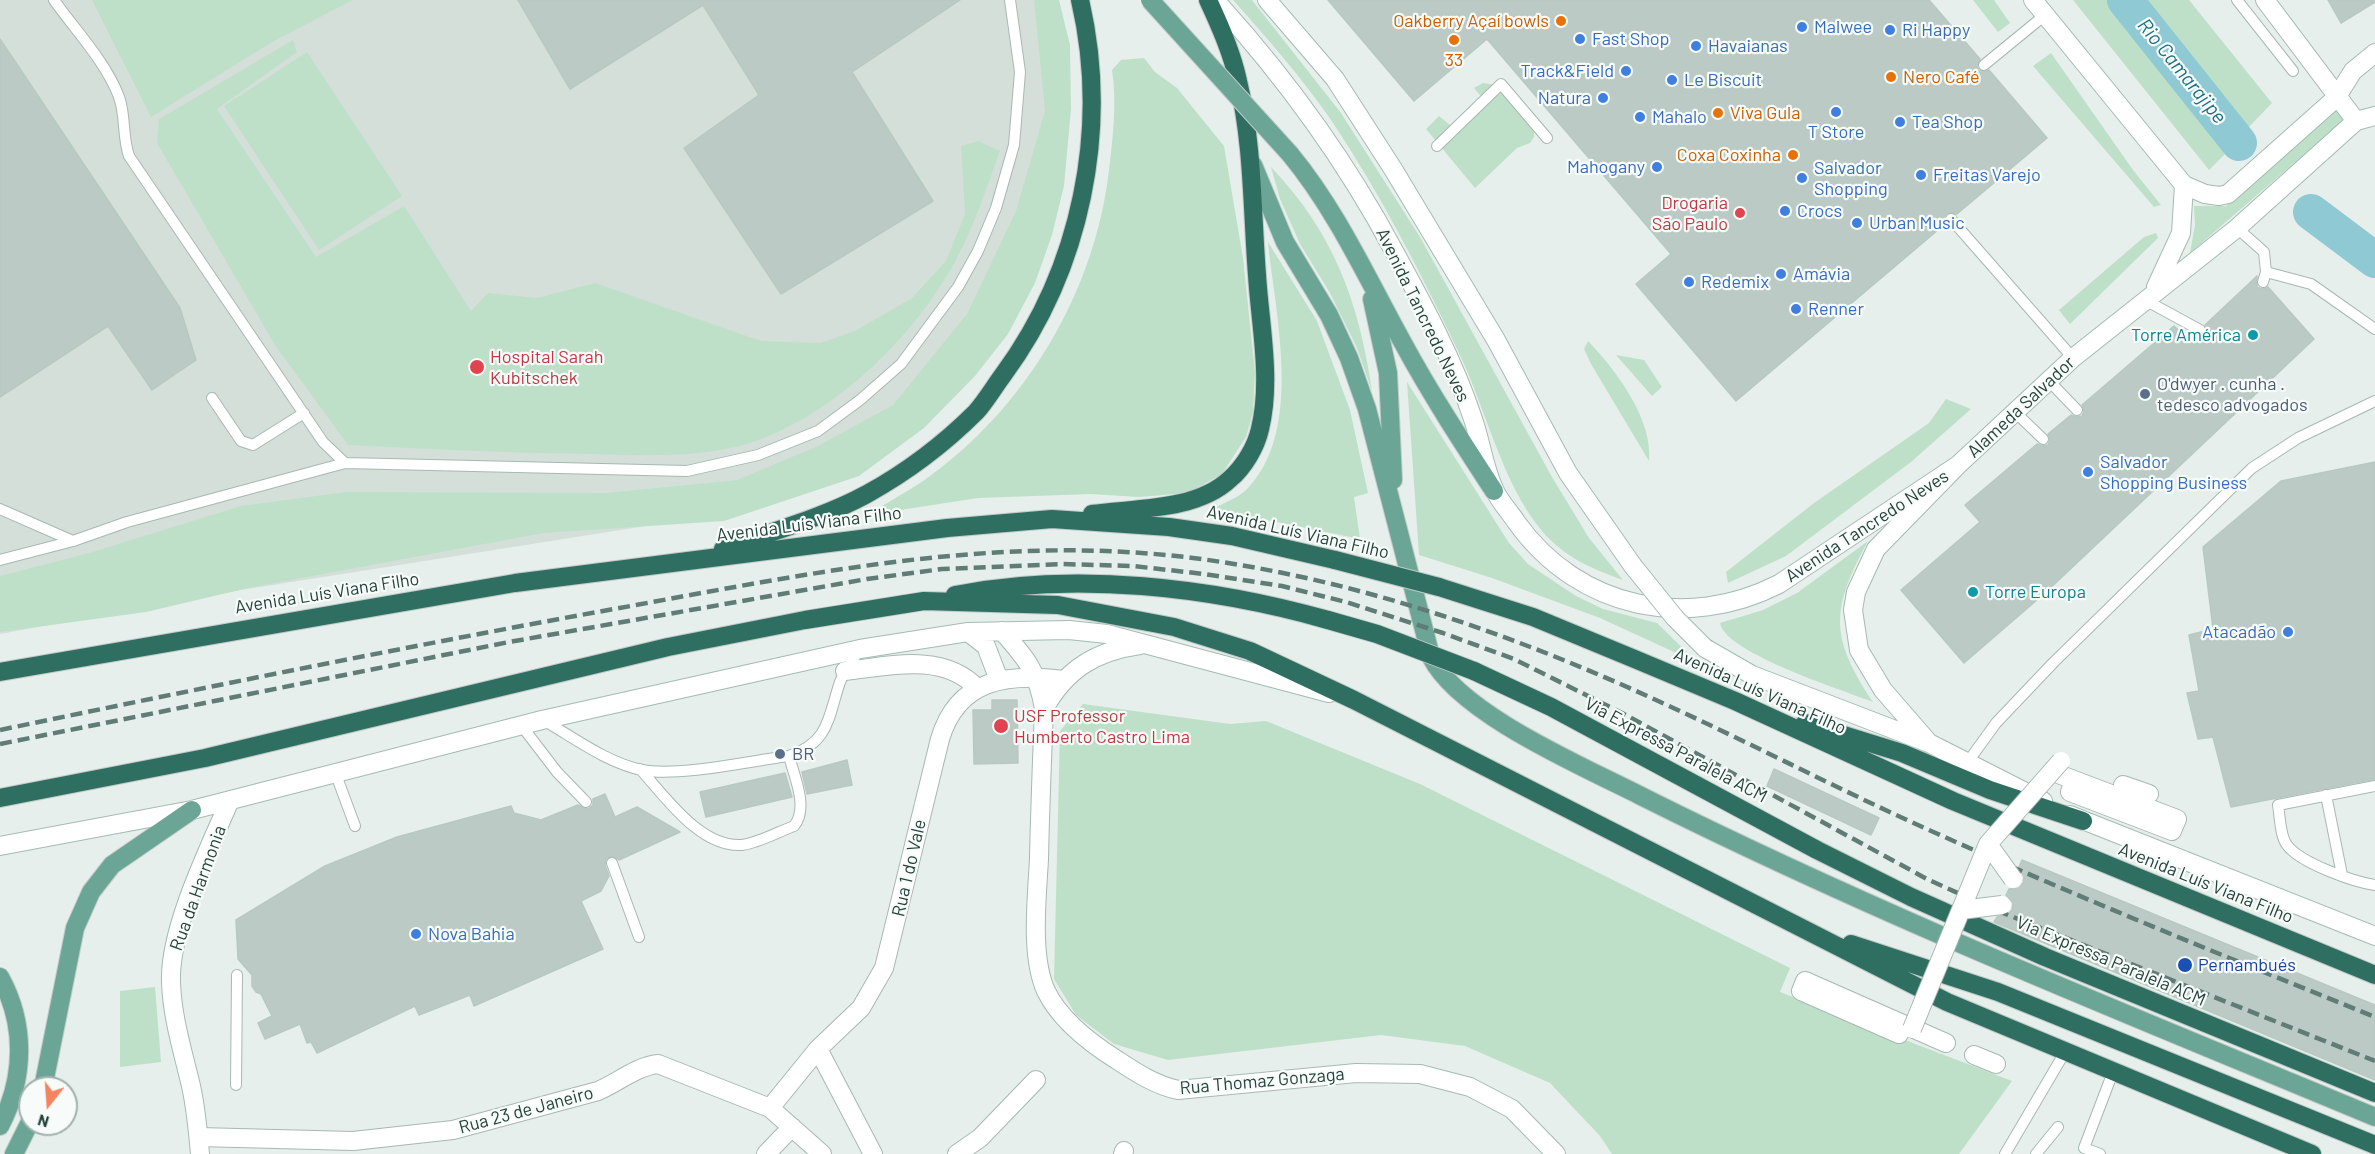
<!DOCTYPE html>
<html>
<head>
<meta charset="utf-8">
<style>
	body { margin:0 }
	#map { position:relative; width:2375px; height:1154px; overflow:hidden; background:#e6efeb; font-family:Barlow,sans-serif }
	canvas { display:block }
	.north { position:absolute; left:18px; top:1076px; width:60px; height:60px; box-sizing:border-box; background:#f7fbf9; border:2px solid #a3b1ad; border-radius:50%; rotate:197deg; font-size:16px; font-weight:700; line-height:24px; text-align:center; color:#24423a }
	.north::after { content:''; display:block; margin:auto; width:21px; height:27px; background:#f4845f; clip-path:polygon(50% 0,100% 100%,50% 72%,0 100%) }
</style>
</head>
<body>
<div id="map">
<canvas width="2375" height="1154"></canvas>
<div class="north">N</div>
</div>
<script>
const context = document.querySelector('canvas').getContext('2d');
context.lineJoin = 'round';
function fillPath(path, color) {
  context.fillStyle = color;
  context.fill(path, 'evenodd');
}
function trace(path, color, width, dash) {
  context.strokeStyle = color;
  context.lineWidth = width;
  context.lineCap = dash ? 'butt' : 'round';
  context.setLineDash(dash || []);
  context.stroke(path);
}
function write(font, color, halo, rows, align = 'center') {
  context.font = font + ' Barlow,sans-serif';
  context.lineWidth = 4.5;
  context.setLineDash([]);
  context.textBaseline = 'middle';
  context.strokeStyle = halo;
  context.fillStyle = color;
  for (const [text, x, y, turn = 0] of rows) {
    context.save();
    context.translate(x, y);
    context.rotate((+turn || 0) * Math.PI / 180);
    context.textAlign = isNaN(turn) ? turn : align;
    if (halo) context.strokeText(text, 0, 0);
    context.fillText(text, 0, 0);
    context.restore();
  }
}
const built = new Path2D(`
	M0 0H1039L1051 181 904 426 709 516 241 590 0 634Z`);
const green = new Path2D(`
	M92 0H353L274 41 151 117Z
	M1034 0H1059L1070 45 1071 109 1064 186 1052 235 1035 283 1008 334 975 376 924 428 859 476 724 521 544 533 248 588 146 612 0 632V576L89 553 241 506 346 492 606 493 737 480 818 446 893 405 967 314 1016 211 1045 111Z
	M1233 0H1252L1341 113 1420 237 1552 477 1589 538 1623 580C1592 569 1564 557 1542 531 1501 482 1486 408 1458 351 1420 271 1380 193 1331 120 1302 78 1267 38 1233 0Z
	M1973 0H1994L2010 23 1998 32Z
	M2073 0H2109L2229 150 2209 170Z
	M2141 0H2189L2272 103 2245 131Z
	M293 40 297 52 217 109 316 257 404 206 471 311 488 293 537 298 595 283 761 341 820 343 855 331 912 298 946 261 965 214 961 146 978 141 1000 151C988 184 977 217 962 248 923 329 837 415 750 443 698 459 642 455 588 454 508 453 428 449 348 445L275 345 157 143 159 119Z
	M307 52 402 196 319 250 224 106Z
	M2051 53 2133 170 2161 205 2154 207 2033 66Z
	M1144 58 1155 72 1177 88 1224 146 1243 258 1255 372 1253 413 1246 437 1222 474 1188 493 1139 497 1091 494 978 498 868 515C886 503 905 493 923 481 1025 410 1095 292 1109 170 1113 137 1117 102 1112 70L1121 60Z
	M1483 83 1495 85 1534 129V137L1530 143 1517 148 1475 188 1426 129 1439 116 1450 125 1484 100 1474 88Z
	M2335 109 2345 119 2190 253 2195 225 2194 206H2226Z
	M1271 167C1334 233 1359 302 1372 391L1357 348 1330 293 1300 244 1280 199Z
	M2156 233 2158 238 2070 324 2059 310 2144 237Z
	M1268 242 1317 321 1350 410 1368 493 1354 497 1360 539 1213 509C1223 503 1237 498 1245 491 1305 433 1275 315 1268 242Z
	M1588 341C1616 370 1653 419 1649 461L1591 364 1584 349Z
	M1616 355 1644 360 1662 387 1652 396Z
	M1407 382 1509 543 1528 564 1576 596 1603 609 1657 623 1698 663 1600 618 1492 578 1419 555Z
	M1946 399 1971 409 1911 462 1786 556 1728 583 1726 572 1814 503 1929 423Z
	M1868 541C1831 609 1829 636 1873 702 1843 690 1725 653 1720 623L1763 610 1797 593Z
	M1083 704 1230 724 1266 721 1420 784 1790 968 1780 992 2012 1081 1959 1154H1612L1600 1136 1550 1083 1465 1046 1381 1035 1168 1060 1114 1044 1076 1015 1054 979 1060 731Z
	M155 987 161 1062 120 1067V991Z`);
const river = new Path2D(`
	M2125 0 2239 143
	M2311 212 2375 260`);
const building = new Path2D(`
	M518 0H960L852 72 933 201 781 294 684 148 759 95 703 5 570 89Z
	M1328 0H1929L1980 59 1977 66 1979 70 1985 72 1989 70 2047 138 1957 214 1947 213 1944 217 1945 224 1736 401 1636 284 1671 254 1487 39 1414 101Z
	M2328 0H2375V2L2341 23Z
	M0 39 180 308 196 360 152 390 108 326 0 397Z
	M2257 276V287L2261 289 2268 287 2314 339 2045 593 1964 663 1901 590 1980 522 1965 505 2037 444 2042 446 2048 445 2050 440 2048 434 2071 415 2076 417 2082 416 2084 411 2082 405 2174 326 2189 340 2194 335 2204 336 2207 330 2205 325Z
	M2375 462V779L2231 807 2213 737 2198 739 2187 693 2199 691 2189 635 2213 629 2203 547 2281 481Z
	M992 700H1017L1018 763 974 764 973 710H992Z
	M847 760 852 785 807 794 802 772Z
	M1774 769 1879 818 1871 835 1767 786Z
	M785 773 792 797 706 817 700 792Z
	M605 794 615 817 637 807 680 832 619 860 613 856 606 859 605 865 609 876 601 891 581 901 603 949 474 1006 470 995 419 1015 415 1006 317 1053 311 1042 307 1043 300 1024 265 1039 258 1023 272 1016 261 994 256 992 252 986V975L238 959 236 920 325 866 397 837 511 806 514 813 541 820 578 805 588 809 593 805V799Z
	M2022 860 2375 1005V1080L1994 922 1997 917 2008 914 2012 910 2013 903 2006 895 2009 889 2019 888 2023 883 2024 877 2019 867Z`);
const lane = new Path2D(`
	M54 0C75 30 106 62 119 97 126 116 122 136 129 156L323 442 345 463
	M2237 0 2293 71
	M1984 65 2045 15
	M1437 146 1501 84 1547 138
	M1951 219 2073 358
	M2237 228 2264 252 2266 272 2263 282
	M2266 272 2311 284 2375 329
	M2145 300 2200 330
	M2049 381 2077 410
	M212 398 241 441 253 445 304 413
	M2015 412 2043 439
	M0 509 73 541
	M0 560 73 541 127 522 345 463 687 471 758 455 818 431 860 400 901 364 958 287 978 251 996 208 1014 145 1020 72 1010 0
	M543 720C573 737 607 763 642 770 679 777 749 761 789 756 830 742 828 717 840 682 845 670 853 660 860 649
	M521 725 557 772 586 802
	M1967 763 1996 723 2053 663 2252 468 2298 438 2375 401
	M640 769C665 796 700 848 742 845 758 843 778 832 794 826 809 808 794 776 789 756
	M335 772 355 826
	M2375 786 2278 805C2280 816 2280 836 2287 845 2300 863 2354 882 2375 885
	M2326 795 2342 875
	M612 863 639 937
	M236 1085 237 975
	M2005 1154 2065 1052
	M2036 1154 2058 1127
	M2100 1154 2084 1148 2113 1072`);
const street = new Path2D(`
	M2265 0 2356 121
	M845 671C889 666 943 652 977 688
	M2053 772 2177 819 2172 831 2070 792 2073 784 2143 811
	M2123 785 2149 794
	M1816 989 1902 1028 1899 1034 1801 991 1805 981 1946 1043
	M818 1049 873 1154
	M1974 1055 1996 1064
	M770 1108 818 1049 861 1008 884 968 940 739C958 679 1007 673 1063 680
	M199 1137 353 1141 453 1130 598 1091C617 1083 637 1066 658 1064L770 1108 822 1154
	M766 1154 792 1127
	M957 1154 980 1138 1036 1080
	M1123 1154 1124 1151`);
const secondary = new Path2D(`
	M1215 0C1285 77 1345 159 1394 251 1423 304 1454 361 1473 419 1481 442 1484 467 1494 489 1499 501 1510 512 1517 523 1579 609 1687 631 1779 584L1958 465
	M1267 0 1335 79 1393 169 1496 340 1568 473 1633 566
	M2033 0 2184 185 2205 194 2219 196 2228 194 2336 98 2353 71 2375 53
	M2156 287 2181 233 2184 185
	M1002 631C1026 658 1038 672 1044 709 1042 759 1040 809 1039 859 1037 897 1030 956 1046 991 1060 1020 1090 1043 1117 1060 1137 1073 1155 1085 1178 1090L1356 1073 1420 1074 1470 1087 1512 1109 1556 1154
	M968 632 986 646 999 680
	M1705 648 1752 675 1929 743 2043 801
	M1044 709C1066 669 1096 651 1140 645
	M1929 743 1883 690 1859 650 1853 610 1856 592 1876 549 1958 465 2073 358 2237 228 2356 121 2375 116
	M2070 815 2375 936
	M0 846 192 810 542 720 860 649 968 632 1069 630 1107 634 1329 693
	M200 1154C198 1131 196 1108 191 1086 183 1052 172 1017 171 982 169 929 209 849 230 800`);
const primary = new Path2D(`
	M1290 154C1337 211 1367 278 1403 343 1430 393 1462 442 1494 491
	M1253 165 1285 242 1329 315 1349 358 1367 409 1431 657C1460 715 1587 768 1645 798 1883 917 2130 1015 2375 1117
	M1372 299 1388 373 1393 480
	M0 977C26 1024 25 1078 0 1126
	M43 1088 75 928 91 892 112 865 192 810
	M14 1154 30 1122`);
const highway = new Path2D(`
	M1092 514C1136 508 1196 511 1230 479 1244 467 1256 447 1260 429 1272 380 1260 324 1257 275 1252 211 1253 143 1238 81 1232 53 1220 26 1208 0
	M723 549C770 532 823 518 867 494 905 473 945 443 976 412 986 401 994 387 1003 375 1081 269 1110 129 1080 0
	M1439 587 1533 617 1637 660 1735 701 1953 801 2375 975
	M955 595C1075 571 1211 587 1328 620
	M1474 671 1551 707 1817 850 1911 897 2045 957 2375 1093
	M0 672 515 583 947 528 1052 519 1169 527 1232 536 1335 560
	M1805 723 1902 753 1990 790 2083 821
	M0 798 205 758 668 647 805 620 924 601 1058 605 1174 627 1250 651 1354 700 1947 1002 2312 1154
	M1851 944 1998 992 2375 1145`);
const rail = new Path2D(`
	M0 730C212 686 424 643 636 605 822 571 1003 534 1193 558 1352 578 1512 634 1656 700 1751 743 1843 792 1938 834 2082 899 2229 958 2375 1017
	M0 744 509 642 867 579 942 569 1062 564 1133 566 1204 574 1282 586 1346 602 1443 633 1514 659 1622 713 1927 879 1993 909 2375 1061`);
const streetBridge = new Path2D(`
	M1988 844 2061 761
	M1961 910 2002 905
	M1912 1029 1988 844 2013 879`);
const secondaryBridge = new Path2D(`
	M1633 566 1675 618 1705 648`);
const primaryBridge = new Path2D(`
	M1150 0 1290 154`);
const highwayBridge = new Path2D(`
	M1335 560 1439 587
	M1328 620 1377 634 1474 671`);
const markers = [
	[1561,21,6,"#e8710a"],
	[1802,27,6,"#3f7fe0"],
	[1890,30,6,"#3f7fe0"],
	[1580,39,6,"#3f7fe0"],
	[1454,40,6,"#e8710a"],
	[1696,46,6,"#3f7fe0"],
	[1626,71,6,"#3f7fe0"],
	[1891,77,6,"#e8710a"],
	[1672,80,6,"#3f7fe0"],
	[1603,98,6,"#3f7fe0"],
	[1836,112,6,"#3f7fe0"],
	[1718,113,6,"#e8710a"],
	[1640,117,6,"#3f7fe0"],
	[1900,122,6,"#3f7fe0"],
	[1793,155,6,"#e8710a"],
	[1657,167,6,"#3f7fe0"],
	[1921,175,6,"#3f7fe0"],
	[1802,178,6,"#3f7fe0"],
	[1785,211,6,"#3f7fe0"],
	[1740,213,6,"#e0444e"],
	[1857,223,6,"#3f7fe0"],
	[1781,274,6,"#3f7fe0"],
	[1689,282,6,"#3f7fe0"],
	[1796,309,6,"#3f7fe0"],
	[2253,335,6,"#0f9aa8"],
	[477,367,8,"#e0444e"],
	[2145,394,6,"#5c6f8a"],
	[2088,472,6,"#3f7fe0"],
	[1973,592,6,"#0f9aa8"],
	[2288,632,6,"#3f7fe0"],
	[1001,726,8,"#e0444e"],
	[780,754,6,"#5c6f8a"],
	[416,934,6,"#3f7fe0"],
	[2185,965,8,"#1a4fb4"]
];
const foodNames = [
	["Oakberry Açaí bowls",1549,21],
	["33",1454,60,"center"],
	["Nero Café",1903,77,"left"],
	["Viva Gula",1730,113,"left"],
	["Coxa Coxinha",1781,155]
];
const shopNames = [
	["Malwee",1814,27],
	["Ri Happy",1902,30],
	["Fast Shop",1592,39],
	["Havaianas",1708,46],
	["Track&Field",1614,71,"right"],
	["Le Biscuit",1684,80],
	["Natura",1591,98,"right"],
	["Mahalo",1652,117],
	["Tea Shop",1912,122],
	["T Store",1836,132,"center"],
	["Mahogany",1645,167,"right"],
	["Salvador",1814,168],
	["Shopping",1814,189],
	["Freitas Varejo",1933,175],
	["Crocs",1797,211],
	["Urban Music",1869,223],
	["Amávia",1793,274],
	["Redemix",1701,282],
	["Renner",1808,309],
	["Salvador",2100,462],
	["Shopping Business",2100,483],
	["Atacadão",2276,632,"right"],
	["Nova Bahia",428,934]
];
const healthNames = [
	["Drogaria",1728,203,"right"],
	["São Paulo",1728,224,"right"],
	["Hospital Sarah",490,357],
	["Kubitschek",490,378],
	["USF Professor",1014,716],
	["Humberto Castro Lima",1014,737]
];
const streetNames = [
	["Avenida Tancredo Neves",1423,315,64],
	["Alameda Salvador",2021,407,-43],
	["Avenida Luís Viana Filho",809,524,-7],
	["Avenida Tancredo Neves",1867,526,-33],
	["Avenida Luís Viana Filho",1298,532,13],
	["Avenida Luís Viana Filho",327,593,-9],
	["Avenida Luís Viana Filho",1760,691,24],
	["Via Expressa Paralela ACM",1676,750,28],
	["Rua 1 do Vale",909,868,-77],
	["Avenida Luís Viana Filho",2206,883,22],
	["Rua da Harmonia",198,888,-70],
	["Via Expressa Paralela ACM",2111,961,23],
	["Rua Thomaz Gonzaga",1262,1081,-5],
	["Rua 23 de Janeiro",526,1110,-15]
];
const cultureNames = [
	["Torre América",2241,335],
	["Torre Europa",1985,592,"left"]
];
const serviceNames = [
	["O'dwyer . cunha .",2157,384],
	["tedesco advogados",2157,405],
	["BR",792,754]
];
const transitNames = [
	["Pernambués",2198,965]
];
const waterNames = [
	["Rio Camarajipe",2182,71,51]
];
fillPath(built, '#d4dfda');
fillPath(green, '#bfe0c8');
trace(river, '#8ec9d4', 36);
fillPath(building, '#bbcac4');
trace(building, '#b8c9c2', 1.5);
trace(lane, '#a8b8b2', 12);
trace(street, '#a8b8b2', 20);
trace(secondary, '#a4bbb3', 20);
trace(primary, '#c2cac8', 20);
trace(highway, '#c2cac8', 20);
trace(lane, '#fff', 10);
trace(street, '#fff', 18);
trace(secondary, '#fff', 18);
trace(primary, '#6aa596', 18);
trace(highway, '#2f6f62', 18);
trace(rail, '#5f7d75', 4.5, [12, 6]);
trace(streetBridge, '#a8b8b2', 20, []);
trace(secondaryBridge, '#a4bbb3', 20, []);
trace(primaryBridge, '#c2cac8', 20, []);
trace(highwayBridge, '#c2cac8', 20, []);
trace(streetBridge, '#fff', 18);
trace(secondaryBridge, '#fff', 18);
trace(primaryBridge, '#6aa596', 18);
trace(highwayBridge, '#2f6f62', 18);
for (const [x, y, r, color] of markers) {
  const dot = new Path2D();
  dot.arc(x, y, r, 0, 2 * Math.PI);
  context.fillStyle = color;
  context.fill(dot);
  trace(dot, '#f7fbf9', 2);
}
write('18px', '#c56008', '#f7fbf9', foodNames, 'right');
write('18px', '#366cbe', '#f7fbf9', shopNames, 'left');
write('18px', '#be3a42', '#f7fbf9', healthNames, 'left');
write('18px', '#24423a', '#f7fbf9', streetNames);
write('18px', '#0d838f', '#f7fbf9', cultureNames, 'right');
write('18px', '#4e5e75', '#f7fbf9', serviceNames, 'left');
write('18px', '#164399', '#f7fbf9', transitNames, 'left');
write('italic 20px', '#1c6f80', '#f7fbf9', waterNames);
</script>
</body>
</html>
